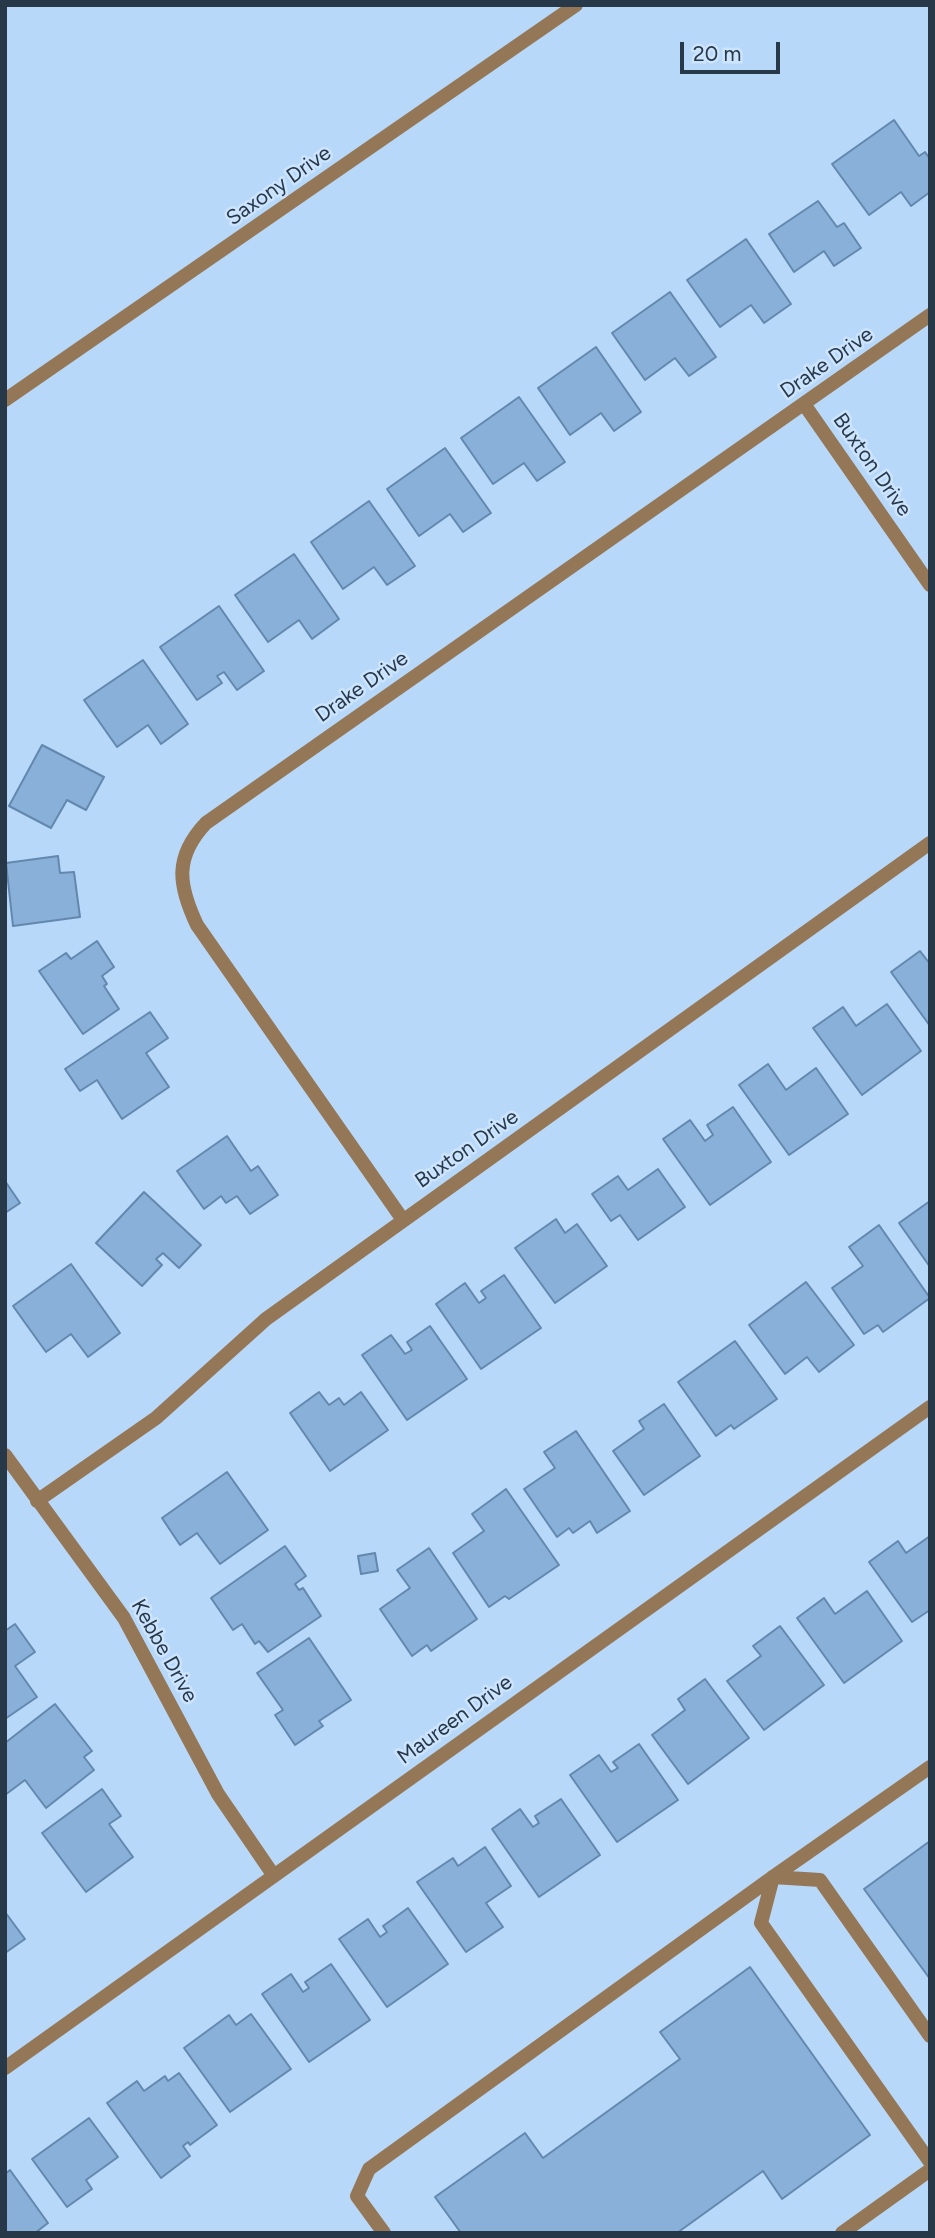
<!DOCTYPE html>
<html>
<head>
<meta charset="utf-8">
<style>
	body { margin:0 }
	#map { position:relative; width:935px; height:2238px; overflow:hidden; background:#b8d8f9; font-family:Figtree,sans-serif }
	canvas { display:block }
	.frame { position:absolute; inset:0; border:7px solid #273848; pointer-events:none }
	.scale { position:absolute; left:680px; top:42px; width:100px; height:32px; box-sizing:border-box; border:4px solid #273848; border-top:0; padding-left:9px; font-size:21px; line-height:24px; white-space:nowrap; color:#273848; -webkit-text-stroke:5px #cce4fd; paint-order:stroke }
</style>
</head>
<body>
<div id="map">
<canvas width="935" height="2238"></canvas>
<div class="frame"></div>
<div class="scale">20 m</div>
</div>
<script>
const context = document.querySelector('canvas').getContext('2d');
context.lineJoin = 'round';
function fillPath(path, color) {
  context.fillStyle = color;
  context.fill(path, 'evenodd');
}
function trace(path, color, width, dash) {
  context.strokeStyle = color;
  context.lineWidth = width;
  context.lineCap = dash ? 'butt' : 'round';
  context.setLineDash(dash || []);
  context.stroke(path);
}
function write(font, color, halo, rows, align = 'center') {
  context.font = font + ' Figtree,sans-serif';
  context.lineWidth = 5;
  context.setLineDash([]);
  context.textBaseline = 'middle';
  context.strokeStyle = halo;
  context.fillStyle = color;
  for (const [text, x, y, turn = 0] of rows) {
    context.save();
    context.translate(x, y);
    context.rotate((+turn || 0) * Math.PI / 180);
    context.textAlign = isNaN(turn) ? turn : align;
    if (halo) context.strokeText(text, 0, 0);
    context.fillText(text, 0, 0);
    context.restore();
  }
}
const building = new Path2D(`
	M894 120 919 156 925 152 930 159V192L911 206 901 192 869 215 832 164Z
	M818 201 837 227 844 223 861 248 834 266 824 251 794 272 769 234Z
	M746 239 791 304 764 323 751 305 720 327 687 280Z
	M670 292 716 357 689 376 675 358 645 380 612 333Z
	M596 347 641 412 614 431 601 413 570 435 538 388Z
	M519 397 565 462 537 481 524 463 493 484 461 438Z
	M445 448 491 513 463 532 450 514 419 536 387 489Z
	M369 501 415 566 387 585 374 567 343 589 311 542Z
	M294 554 339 619 312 639 299 620 268 642 235 595Z
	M219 606 264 671 237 690 224 672 217 676 222 683 197 700 160 647Z
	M143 660 188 724 161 744 148 725 117 747 84 700Z
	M42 745 104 777 86 810 67 800 51 828 9 806Z
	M58 856 60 873 74 872 80 917 13 926 6 863Z
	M97 941 114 967 102 976 107 984 104 986 119 1009 83 1034 39 971 66 953 71 959Z
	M920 951 930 964V1026L891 972Z
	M887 1004 921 1051 862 1095 813 1028 843 1007 856 1026Z
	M150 1012 168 1038 146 1053 169 1087 122 1119 97 1080 80 1091 65 1069Z
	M768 1064 786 1090 816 1068 848 1114 789 1155 739 1085Z
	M733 1107 771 1162 710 1205 663 1139 690 1120 705 1141 713 1135 707 1125Z
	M227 1136 251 1171 258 1166 278 1195 250 1214 237 1196 226 1203 221 1196 204 1209 177 1171Z
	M658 1169 685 1207 638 1240 620 1215 611 1221 592 1194 618 1176 628 1190Z
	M5 1181 20 1203 5 1213Z
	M144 1192 201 1245 179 1268 163 1253 156 1259 162 1265 142 1286 96 1243Z
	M930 1201V1267L899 1223Z
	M556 1219 565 1233 577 1224 607 1266 555 1303 515 1248Z
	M879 1225 930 1298 883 1332 878 1325 864 1334 832 1288 863 1266 849 1247Z
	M71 1264 120 1333 88 1357 71 1334 46 1352 13 1306Z
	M504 1275 541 1328 481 1369 436 1304 465 1283 479 1303 486 1298 481 1291Z
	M806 1282 854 1345 819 1372 807 1357 785 1374 749 1325Z
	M430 1326 467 1379 407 1420 362 1355 391 1335 405 1354 412 1350 407 1342Z
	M735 1341 777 1399 734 1429 731 1425 716 1436 678 1382Z
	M319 1392 329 1405 339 1398 344 1405 361 1392 388 1430 330 1471 290 1413Z
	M664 1404 700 1456 644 1495 613 1451 644 1429 639 1421Z
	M576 1431 630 1511 597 1533 590 1521 573 1533 569 1528 557 1537 524 1489 555 1468 544 1452Z
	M227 1472 268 1530 220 1564 197 1533 180 1545 162 1518Z
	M506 1489 559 1565 509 1599 505 1596 489 1607 453 1553 484 1531 472 1514Z
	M930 1536V1610L912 1622 869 1562 898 1541 906 1553Z
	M285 1546 306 1576 295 1584 299 1590 303 1588 321 1616 268 1652 259 1641 255 1644 242 1624 233 1630 211 1598Z
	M429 1548 477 1619 431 1651 427 1645 412 1656 380 1609 410 1588 397 1570Z
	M375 1553 378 1571 361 1574 358 1556Z
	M867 1591 902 1641 844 1683 797 1618 824 1598 835 1614Z
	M15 1624 35 1652 15 1666 37 1697 5 1719V1631Z
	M780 1626 824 1685 764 1730 727 1681 761 1656 753 1646Z
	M309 1638 351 1700 319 1721 323 1726 295 1745 275 1715 283 1710 257 1673Z
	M705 1679 749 1738 688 1784 652 1735 685 1710 678 1699Z
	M55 1704 92 1751 84 1757 94 1770 46 1808 25 1780 5 1795V1743Z
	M639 1744 678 1800 617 1842 570 1775 599 1755 611 1772 618 1768 613 1762Z
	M102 1789 121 1816 109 1824 133 1857 86 1892 42 1833Z
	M561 1799 600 1855 539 1897 492 1829 520 1809 533 1827 539 1823 535 1816Z
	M930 1841V1979L864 1889Z
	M485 1847 511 1886 486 1903 503 1927 466 1952 417 1882 453 1858 458 1866Z
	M408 1908 448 1964 387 2007 339 1939 368 1919 380 1937 387 1932 383 1926Z
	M5 1912 25 1939 5 1953Z
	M331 1964 370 2020 309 2062 262 1994 291 1974 303 1992 309 1988 305 1982Z
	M750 1967 870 2135 782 2199 763 2171 677 2233H461L435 2197 525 2133 543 2158 680 2059 660 2032Z
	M251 2014 291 2069 230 2112 184 2048 229 2015 236 2025Z
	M179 2073 217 2125 190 2145 188 2142 183 2146 190 2156 161 2178 107 2103 137 2081 144 2091 165 2076 168 2081Z
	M89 2118 118 2157 86 2180 92 2189 67 2207 32 2159Z
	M10 2170 48 2223 35 2233H5V2174Z`);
const service = new Path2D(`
	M930 2036 820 1880 773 1877 761 1923 930 2162
	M384 2233 357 2196 369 2169 773 1877 930 1767
	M842 2233 930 2170`);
const minor = new Path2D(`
	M5 400 576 5
	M804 404 930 585
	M403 1220 197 925C178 885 174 857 206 823L930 315
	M5 1455 124 1618 218 1794 274 1876
	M37 1501 156 1418 266 1319 930 843
	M5 2068 930 1407`);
const streetNames = [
	["Saxony Drive",279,186,-35],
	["Drake Drive",827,363,-35],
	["Buxton Drive",872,465,55],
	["Drake Drive",362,687,-35],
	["Buxton Drive",467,1149,-35],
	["Kebbe Drive",164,1651,61],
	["Maureen Drive",455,1720,-36]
];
fillPath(building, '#89b0d8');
trace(building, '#6288ae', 2);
trace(service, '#947756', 14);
trace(minor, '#947756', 14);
write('21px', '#273848', '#cce4fd', streetNames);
</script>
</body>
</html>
